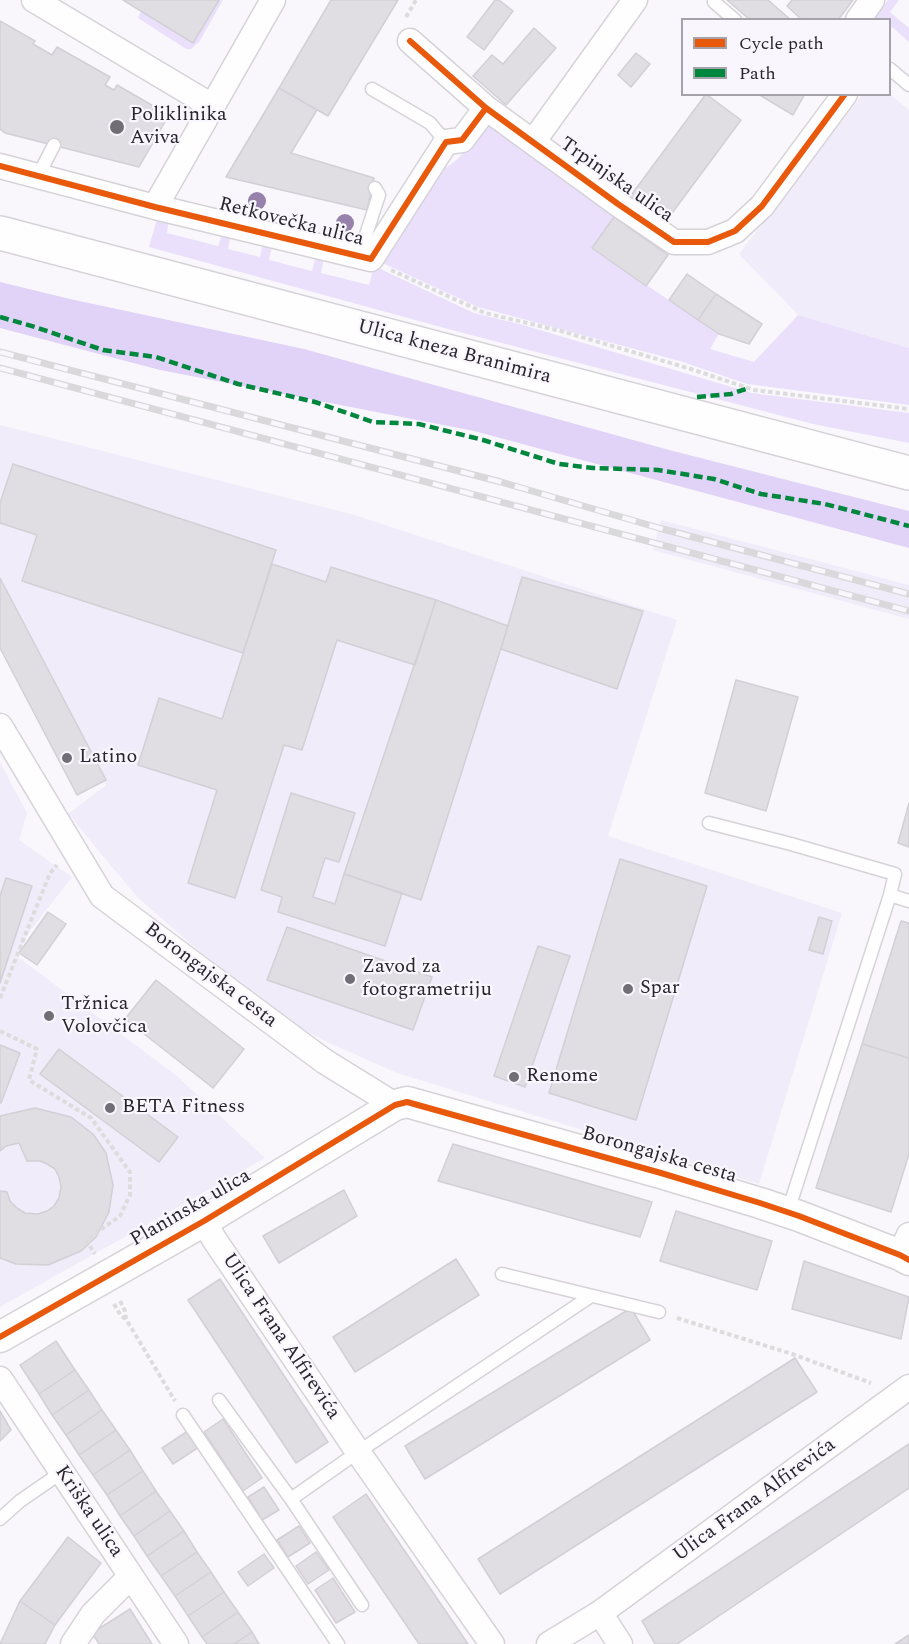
<!DOCTYPE html>
<html>
<head>
<meta charset="utf-8">
<style>
	body { margin:0 }
	#map { position:relative; width:909px; height:1644px; overflow:hidden; background:#f9f7fc; font-family:Spectral,serif }
	canvas { display:block }
	.legend { position:absolute; left:681px; top:18px; width:210px; height:78px; box-sizing:border-box; background:#f9f6fd; border:2px solid #a5a2a9; margin:0; padding:8px 10px; list-style:none; font-size:18px; color:#28252c }
	.legend li { display:flex; align-items:center; gap:12px; height:30px }
	.legend b { width:30px; border:2px solid #a5a2a9 }
</style>
</head>
<body>
<div id="map">
<canvas width="909" height="1644"></canvas>
<ul class="legend">
<li><b style="height:8px;background:#e8590c"></b>Cycle path</li>
<li><b style="height:8px;background:#00873e"></b>Path</li>
</ul>
</div>
<script>
const context = document.querySelector('canvas').getContext('2d');
context.lineJoin = 'round';
function fillPath(path, color) {
  context.fillStyle = color;
  context.fill(path, 'evenodd');
}
function trace(path, color, width, dash) {
  context.strokeStyle = color;
  context.lineWidth = width;
  context.lineCap = dash ? 'butt' : 'round';
  context.setLineDash(dash || []);
  context.stroke(path);
}
function write(font, color, halo, rows, align = 'center') {
  context.font = font + ' Spectral,serif';
  context.lineWidth = 4.5;
  context.setLineDash([]);
  context.textBaseline = 'middle';
  context.strokeStyle = halo;
  context.fillStyle = color;
  for (const [text, x, y, turn = 0] of rows) {
    context.save();
    context.translate(x, y);
    context.rotate((+turn || 0) * Math.PI / 180);
    context.textAlign = isNaN(turn) ? turn : align;
    if (halo) context.strokeText(text, 0, 0);
    context.fillText(text, 0, 0);
    context.restore();
  }
}
const built = new Path2D(`
	M890 94 909 110V348L798 315 739 254 862 95Z
	M0 425 351 514 677 620 608 836 842 913 759 1184 397 1073 325 1041 284 1019 192 945 137 897 68 814 106 785 0 591Z
	M661 520 909 585V619L653 550Z
	M0 762 27 813 19 840 72 877 27 935 18 957 177 1076 265 1158 0 1307Z`);
const green = new Path2D(`
	M223 0 199 42 191 49H186L138 18 141 11Z
	M888 0H899L890 12 909 28V42L892 27 890 30V20H873Z
	M485 125H491L615 208 614 217 592 248 719 334 710 349 754 362 798 315 909 348V405L747 384 683 362 478 307 378 261 438 170C460 165 468 144 480 127Z
	M169 218 167 233 218 246 223 231 231 234 228 249 260 257 264 239 273 242 269 260 312 271 316 255 324 257 321 273 369 285 374 266 474 313 523 325 752 393 909 413V443L813 424 448 329 149 247 157 219Z`);
const forest = new Path2D(`
	M0 282 70 299 304 349 673 451 909 511V548L474 431 160 370 0 328Z`);
const building = new Path2D(`
	M123 0H219L193 43Z
	M331 0H398L328 116 279 88Z
	M495 0H499L513 11 484 50 467 37Z
	M727 0H768L791 20H750Z
	M792 0H853L838 20H802L787 6Z
	M0 21 35 41 33 44 52 55 57 47 110 77 105 85 114 90 117 85 169 115 139 167 5 133 0 129Z
	M534 28 556 48 506 105 473 76 492 55 503 64Z
	M636 53 650 64 631 87 618 75Z
	M279 88 317 110 291 153 374 178 367 210 226 177Z
	M706 94 741 120 664 224 629 198Z
	M758 94H805L793 115Z
	M614 217 668 255 646 286 592 248Z
	M687 274 716 294 698 320 669 300Z
	M716 294 762 324 749 344 719 334 698 320Z
	M13 464 276 550 243 653 22 581 37 535 0 523V503Z
	M272 564 326 582 331 567 436 600 415 665 337 640 302 750 284 745 235 898 188 883 217 790 138 765 159 698 222 719Z
	M522 577 643 611 617 689 501 649Z
	M0 578 106 780 77 795 0 648Z
	M436 600 508 626 421 900 344 874Z
	M736 680 798 697 766 811 705 793Z
	M291 793 355 813 339 862 325 858 313 897 335 904 344 874 402 893 385 946 278 912 282 897 261 890Z
	M909 803V847L898 843Z
	M620 859 707 886 636 1120 549 1093Z
	M6 878 32 886 0 983V896Z
	M48 912 66 924 37 965 19 953Z
	M819 917 832 921 823 954 809 950Z
	M901 921 909 923V1058L862 1044Z
	M287 927 432 977 413 1030 267 980Z
	M538 946 570 956 525 1087 494 1076Z
	M156 980 244 1049 213 1088 125 1019Z
	M862 1044 909 1058V1154L891 1212 816 1188Z
	M0 1045 20 1053 1 1103H0Z
	M59 1049 178 1137 159 1162 40 1074Z
	M35 1108 71 1117 93 1134 106 1153 113 1185 109 1212 96 1237 81 1251 48 1265 16 1264 0 1258V1191L7 1192 10 1201 17 1208 25 1213 38 1214 47 1211 54 1206 59 1198 61 1187 59 1177 55 1169 47 1164 40 1161H27L19 1143 6 1146 0 1151V1116Z
	M453 1144 652 1202 640 1237 438 1181Z
	M344 1190 357 1216 279 1263 263 1236Z
	M676 1211 772 1241 757 1290 660 1261Z
	M456 1259 479 1295 355 1372 333 1337Z
	M804 1261 909 1297 901 1339 792 1309Z
	M220 1279 328 1442 296 1463 188 1300Z
	M631 1308 650 1340 425 1479 405 1446Z
	M56 1341 75 1370 39 1394 20 1365Z
	M795 1358 817 1392 500 1594 478 1559Z
	M75 1370 89 1390 52 1415 39 1394Z
	M89 1390 102 1410 66 1435 52 1415Z
	M102 1410 116 1430 79 1455 66 1435Z
	M0 1411 11 1430 0 1441Z
	M223 1419 262 1478 243 1491 204 1432Z
	M116 1430 130 1450 93 1475 79 1455Z
	M188 1431 199 1447 173 1464 162 1448Z
	M909 1444V1488L677 1644H655L642 1621Z
	M130 1450 143 1471 107 1495 93 1475Z
	M143 1471 156 1491 120 1516 107 1495Z
	M264 1487 279 1510 262 1520 248 1497Z
	M156 1491 170 1511 134 1536 120 1516Z
	M366 1494 468 1644H419L333 1517Z
	M170 1511 184 1531 147 1556 134 1536Z
	M299 1526 310 1543 288 1557 277 1540Z
	M184 1531 197 1552 161 1576 147 1556Z
	M68 1537 101 1563 55 1625 20 1601Z
	M197 1552 211 1572 175 1596 161 1576Z
	M316 1552 329 1570 308 1584 296 1566Z
	M264 1554 274 1568 248 1586 238 1572Z
	M211 1572 224 1592 188 1616 175 1596Z
	M333 1578 355 1612 336 1623 315 1590Z
	M224 1592 238 1612 202 1637 188 1616Z
	M20 1601 55 1625 45 1644H0Z
	M130 1609 152 1644H99L92 1633Z
	M238 1612 252 1632 234 1644H207L202 1637Z
	M252 1632 259 1644H234Z
	M909 1635V1644H895Z`);
const path = new Path2D(`
	M406 17 416 0
	M391 270 485 313 561 331 691 369 754 390 909 409
	M0 998 50 873 57 865
	M0 1031 37 1049 29 1080 91 1118 130 1172V1195L120 1216 86 1240 95 1254
	M120 1301 125 1311 126 1319 175 1401
	M114 1304 121 1316 126 1319
	M677 1318 792 1354 871 1383`);
const service = new Path2D(`
	M714 2 735 20
	M890 69 909 85
	M372 89 430 123 446 142
	M38 176 54 145
	M359 256 379 195 375 188
	M709 823 791 844 895 874 890 895
	M788 1211 890 895 909 901
	M502 1274 659 1312
	M219 1400 291 1499 362 1605
	M183 1415 338 1644
	M291 1499 358 1452 591 1296
	M0 1519 20 1501 62 1472`);
const minor = new Path2D(`
	M34 0 212 106
	M858 20 872 0
	M410 41 486 108 618 204 674 242H708L735 231 762 206 845 94
	M533 142 635 0
	M0 166 155 207 371 259 446 142 462 140 486 108
	M155 207 273 0
	M0 726 102 896 324 1061 395 1105
	M204 1221 214 1239 358 1452 492 1644
	M900 1255 909 1235
	M0 1379 176 1644
	M600 1613 909 1387
	M73 1644 93 1614 131 1576
	M549 1644 600 1613 620 1644`);
const tertiary = new Path2D(`
	M0 1337 204 1221 395 1105 407 1102 661 1173 760 1203 799 1216 900 1255 909 1260`);
const secondary = new Path2D(`
	M0 233 909 473`);
const rail = new Path2D(`
	M0 352 501 482 659 528 909 594
	M0 368 909 611`);
const quiet = new Path2D(`
	M0 317 35 327 103 350 156 357 238 384 315 402 373 422 419 424 483 440 559 464 593 468 658 470 714 479 761 494 825 504 909 526
	M697 397 731 394 749 388`);
const cycleway = new Path2D(`
	M410 41 486 108 618 204 674 242H708L735 231 762 206 845 94
	M0 166 155 207 371 259 446 142 462 140 486 108
	M0 1337 204 1221 395 1105 407 1102 661 1173 760 1203 799 1216 900 1255 909 1260`);
const trees = [
	[257,201],
	[345,223]
];
const markers = [
	[117,127,8,"#716e75"],
	[67,758,6,"#716e75"],
	[350,979,6,"#716e75"],
	[628,989,6,"#716e75"],
	[49,1016,6,"#716e75"],
	[514,1077,6,"#716e75"],
	[110,1108,6,"#716e75"]
];
const poiNames = [
	["Poliklinika",130,116],
	["Aviva",130,139],
	["Latino",79,758],
	["Zavod za",362,968],
	["fotogrametriju",362,991],
	["Spar",640,989],
	["Tržnica",61,1005],
	["Volovčica",61,1028],
	["Renome",526,1077],
	["BETA Fitness",122,1108]
];
const streetNames = [
	["Trpinjska ulica",616,181,35],
	["Retkovečka ulica",291,223,14],
	["Ulica kneza Branimira",454,353,15],
	["Borongajska cesta",210,976,37],
	["Borongajska cesta",659,1156,16],
	["Planinska ulica",191,1209,-30],
	["Ulica Frana Alfirevića",280,1337,56],
	["Ulica Frana Alfirevića",755,1501,-36],
	["Kriška ulica",88,1512,56]
];
fillPath(built, '#f1ecf9');
fillPath(green, '#ebe0fb');
fillPath(forest, '#e1d2f7');
fillPath(building, '#e0dee3');
trace(building, '#d2d0d6', 1.5);
trace(service, '#d5d3d8', 15);
trace(minor, '#d5d3d8', 27);
trace(tertiary, '#d5d3d8', 33);
trace(secondary, '#d5d3d8', 36);
trace(path, '#dcdcdd', 4, [4.5, 3]);
trace(service, '#fefeff', 12);
trace(minor, '#fefeff', 24);
trace(tertiary, '#fefeff', 30);
trace(secondary, '#fefeff', 33);
trace(rail, '#d9d8da', 7);
trace(rail, '#f9f6fd', 4.5, [14]);
trace(quiet, '#00873e', 4.5, [9, 4.5]);
trace(cycleway, '#e8590c', 6);
context.fillStyle = '#9782ac';
for (const [x, y] of trees) {
  context.beginPath();
  context.arc(x, y, 9, 0, 2 * Math.PI);
  context.fill();
}
for (const [x, y, r, color] of markers) {
  const dot = new Path2D();
  dot.arc(x, y, r, 0, 2 * Math.PI);
  context.fillStyle = color;
  context.fill(dot);
  trace(dot, '#f9f6fd', 2);
}
write('20px', '#28252c', '#f9f6fd', poiNames, 'left');
write('20px', '#28252c', '#f9f6fd', streetNames);
</script>
</body>
</html>
